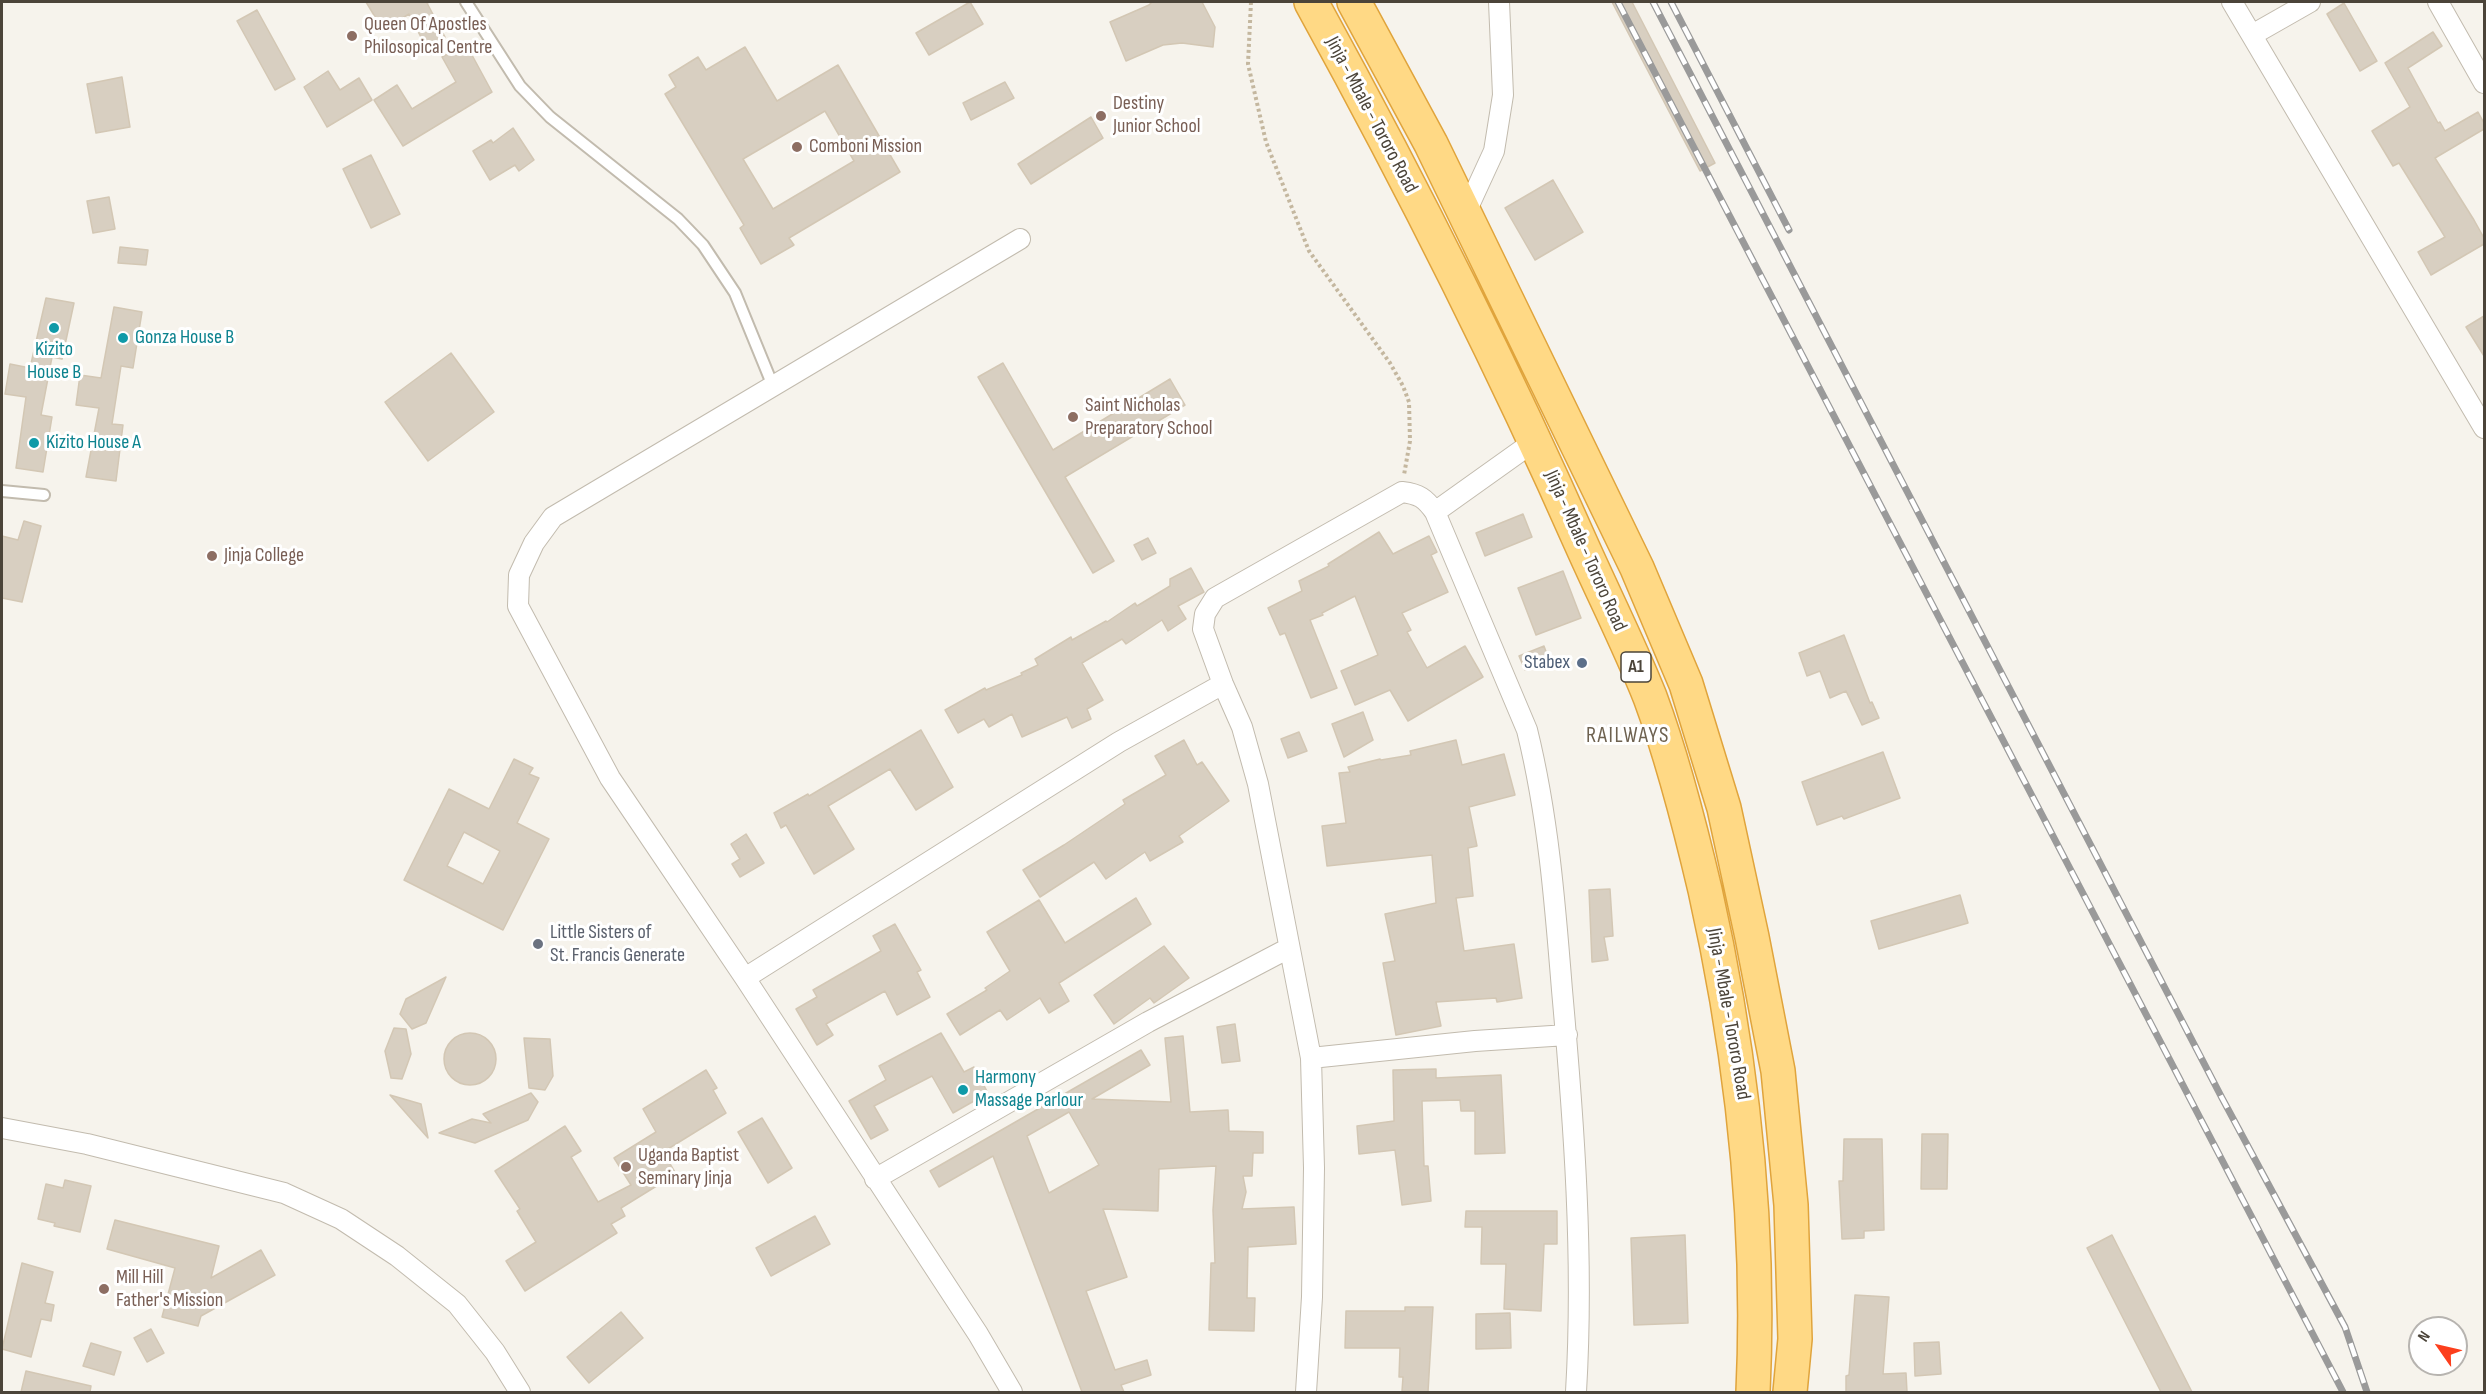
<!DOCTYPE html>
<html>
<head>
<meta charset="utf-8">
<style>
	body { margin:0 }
	#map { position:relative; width:2486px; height:1394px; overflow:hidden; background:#f6f3ec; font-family:"Sofia Sans Condensed",sans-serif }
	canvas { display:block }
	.frame { position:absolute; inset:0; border:3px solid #4b4439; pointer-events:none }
	.north { position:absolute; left:2408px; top:1316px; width:60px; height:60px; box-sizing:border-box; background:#fff; border:2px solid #b7b4b0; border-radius:50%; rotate:304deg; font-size:16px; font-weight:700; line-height:24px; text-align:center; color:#4b4439 }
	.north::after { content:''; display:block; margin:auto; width:21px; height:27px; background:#fc3f1d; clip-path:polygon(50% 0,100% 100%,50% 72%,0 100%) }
</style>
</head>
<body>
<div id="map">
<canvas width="2486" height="1394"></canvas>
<div class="frame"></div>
<div class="north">N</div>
</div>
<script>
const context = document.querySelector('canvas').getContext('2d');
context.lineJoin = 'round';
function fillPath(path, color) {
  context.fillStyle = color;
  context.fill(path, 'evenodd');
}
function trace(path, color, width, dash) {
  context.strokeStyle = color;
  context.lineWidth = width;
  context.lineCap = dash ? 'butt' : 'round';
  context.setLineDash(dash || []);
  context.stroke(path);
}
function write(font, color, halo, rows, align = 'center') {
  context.font = font + ' "Sofia Sans Condensed",sans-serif';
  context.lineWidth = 6;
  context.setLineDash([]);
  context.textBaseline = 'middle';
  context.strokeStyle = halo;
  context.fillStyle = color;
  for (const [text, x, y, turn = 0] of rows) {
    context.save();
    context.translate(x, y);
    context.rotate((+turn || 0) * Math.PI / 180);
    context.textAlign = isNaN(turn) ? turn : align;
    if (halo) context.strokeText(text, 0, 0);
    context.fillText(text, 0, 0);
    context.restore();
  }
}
const building = new Path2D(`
	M366 2H430L427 3 445 37 426 47 409 14 383 30Z
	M970 2 983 24 929 55 916 33Z
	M1152 2H1202L1215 27 1213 47 1182 43 1163 45 1126 61 1110 22 1149 5Z
	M1612 2H1632L1715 163 1700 171Z
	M2344 3 2377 61 2360 71 2327 14Z
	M257 10 295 79 275 90 237 21Z
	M2433 32 2442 46 2408 68 2438 123 2440 122 2445 131 2478 112 2484 123V129L2435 158 2474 220 2484 238V244L2431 275 2418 252 2445 237 2399 163 2393 166 2372 131 2410 107 2385 63Z
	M466 44 492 92 403 146 374 100 397 85 412 109 456 82 442 57Z
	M745 47 777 101 838 65 900 172 789 238 794 245 761 264 740 228 744 225 665 94 676 87 669 75 698 57 706 70ZM825 111 854 161 773 209 743 159Z
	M328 71 340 90 359 78 372 100 327 127 304 87Z
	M122 77 130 127 96 133 87 84Z
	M1005 82 1014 98 971 120 963 103Z
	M1091 117 1103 138 1031 184 1018 164Z
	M513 128 534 160 519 171 515 165 490 180 473 151 491 140 493 143Z
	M371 155 400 214 371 228 343 169Z
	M1553 180 1583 232 1535 260 1505 208Z
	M109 197 115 229 93 233 87 201Z
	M120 247 148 250 146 265 118 263Z
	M46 298 74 303 62 359 52 357 41 415 52 417 43 472 16 468 26 397 5 394 10 364 30 368Z
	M114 307 142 312 133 368 121 366 112 424 123 425 116 481 86 477 99 408 76 405 80 375 101 378Z
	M2484 316V356L2466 327Z
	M451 353 494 412 428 461 385 402Z
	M1003 363 1053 450 1170 379 1185 405 1065 477 1114 561 1093 573 978 377Z
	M1523 514 1532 537 1485 556 1476 533Z
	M24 521 41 526 22 602 2 598V536L18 540Z
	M1379 532 1393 554 1429 536 1437 552 1431 555 1448 592 1402 613 1411 630 1407 632 1427 668 1465 646 1483 677 1408 721 1390 690 1355 705 1341 671 1378 655 1355 596 1322 613 1323 615 1310 620 1337 688 1311 698 1285 633 1280 635 1268 608 1302 591 1299 581 1329 566 1328 564Z
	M1148 538 1156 553 1142 560 1134 545Z
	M1191 568 1204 592 1178 606 1186 619 1168 631 1162 620 1126 644 1122 639 1082 663 1103 700 1087 709 1091 719 1072 728 1067 717 1022 737 1012 714 989 727 984 719 958 733 945 710 985 688 986 690 1022 675 1021 673 1038 665 1035 659 1071 637 1072 640 1106 621 1107 622 1135 603 1137 606 1170 586V579Z
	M1563 571 1581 618 1536 635 1518 588Z
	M1844 635 1870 703 1872 702 1879 718 1862 725 1846 691 1830 698 1820 671 1807 676 1799 653Z
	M1544 646 1549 660 1525 670 1519 656Z
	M1363 712 1373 740 1344 757 1332 724Z
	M921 730 953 787 916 810 890 769 828 806 854 849 814 874 786 825 781 828 774 813 808 794 809 796Z
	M1299 732 1307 751 1288 758 1281 739Z
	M1184 740 1197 765 1202 762 1229 801 1179 836 1183 842 1150 861 1145 852 1106 879 1094 862 1040 897 1023 870 1064 845 1125 804 1123 800 1166 775 1155 756Z
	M1456 740 1462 765 1504 754 1515 795 1469 807 1477 846 1468 848 1473 896 1456 898 1464 951 1514 944 1522 998 1497 1002 1496 998 1436 1002 1441 1026 1396 1035 1383 963 1395 961 1385 914 1436 903 1432 855 1327 866 1322 826 1346 823 1339 773 1350 772 1348 767 1380 759 1381 760 1411 755 1410 751Z
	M1883 752 1900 798 1844 819 1842 816 1817 825 1802 782Z
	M514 759 533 768 529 774 539 778 517 823 549 839 503 930 404 880 449 789 489 809ZM464 832 500 851 483 884 447 866Z
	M746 834 764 863 740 877 732 864 740 859 731 844Z
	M1610 889 1613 936 1604 937 1608 960 1592 962 1589 890Z
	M1960 895 1968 923 1879 949 1871 921Z
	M1136 898 1151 924 1059 983 1069 1001 1049 1013 1040 998 1007 1020 1000 1010 960 1035 947 1014 987 990 985 988 1010 971 987 932 1039 900 1065 943Z
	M895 924 921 970 917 972 930 997 897 1015 885 991 826 1024 833 1035 817 1045 796 1009 817 997 813 990 881 951 873 936Z
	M1164 946 1189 978 1154 1003 1150 998 1114 1024 1094 995Z
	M446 977 426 1023 412 1029 400 1014 406 999Z
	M1235 1024 1240 1061 1222 1063 1217 1027Z
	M394 1028 406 1029 411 1054 402 1079 391 1078 385 1051Z
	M941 1033 964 1072 974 1067 988 1093 953 1113 932 1076 874 1106 888 1130 871 1139 849 1101 886 1080 879 1066Z
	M444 1059a26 26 0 1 1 52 0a26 26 0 1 1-52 0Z
	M1183 1036 1190 1112 1228 1110 1229 1131 1263 1132V1153H1253L1252 1176H1243L1246 1192 1242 1209 1294 1207 1296 1244 1248 1247 1247 1298H1255L1254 1331 1209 1330 1211 1263H1215L1213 1210 1216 1166 1159 1169 1158 1211 1103 1209 1127 1277 1086 1291 1115 1370 1147 1360 1151 1375 1121 1385 1124 1392H1082L993 1156 939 1187 930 1171 1141 1050 1150 1065 1092 1099 1171 1102 1165 1038ZM1069 1112 1099 1165 1049 1193 1027 1136Z
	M524 1038 550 1039 553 1076 545 1090 529 1088Z
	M1436 1069V1078L1501 1075 1505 1153 1475 1154V1111H1461L1460 1100 1422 1101 1424 1166H1428L1431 1201 1402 1205 1395 1150 1359 1154 1357 1126 1394 1121 1393 1070Z
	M706 1070 717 1088 713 1090 726 1113 663 1152 676 1174 621 1208 625 1216 611 1224 617 1233 612 1236 525 1291 506 1261 536 1242 517 1211 520 1209 495 1171 565 1126 581 1151 571 1157 598 1202 631 1185 614 1158 656 1132 643 1109Z
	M531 1093 538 1102 528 1120 475 1143 439 1133 472 1119 491 1123 483 1114Z
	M390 1095 421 1104 428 1138Z
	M762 1118 792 1168 768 1183 738 1132Z
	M1922 1134H1948L1947 1189H1921Z
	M1844 1139H1882L1884 1230 1864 1231V1238L1842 1239 1839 1181H1843Z
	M65 1180 91 1186 80 1232 54 1226 55 1223 38 1219 46 1184 63 1188Z
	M1466 1211H1557V1244H1544L1541 1311 1504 1309 1506 1264H1481L1482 1227H1465Z
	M815 1216 830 1244 771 1276 756 1248Z
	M115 1220 219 1246 211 1278 261 1250 275 1275 201 1316 198 1326 162 1317 175 1268 107 1249Z
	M1685 1235 1688 1323 1634 1325 1631 1238Z
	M2112 1235 2192 1392H2161L2087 1248Z
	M22 1263 53 1272 45 1303 54 1305 51 1321 41 1319 31 1357 2 1349Z
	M1855 1295 1889 1297 1883 1374 1906 1373 1907 1392H1846V1376L1849 1375Z
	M1405 1307H1433L1428 1392 1402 1391 1403 1377H1399L1400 1348H1345L1346 1311H1405Z
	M621 1312 643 1338 589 1383 567 1357Z
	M1510 1313 1511 1348 1476 1349V1314Z
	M151 1329 164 1353 147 1362 134 1338Z
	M1939 1342 1941 1374 1915 1376 1914 1343Z
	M91 1343 121 1352 114 1375 83 1366Z
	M26 1371 91 1386 90 1392H21Z`);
const path = new Path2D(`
	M1251 2 1248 64 1266 142 1309 251 1390 363 1403 386 1409 402 1410 441 1404 475`);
const service = new Path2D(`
	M466 2 520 86 550 117 678 219 703 245 735 293 773 386
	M2 491 44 495`);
const minor = new Path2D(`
	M2232 2 2484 428
	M2438 2 2484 83
	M2252 35 2310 2
	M1465 214 1494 151 1503 95 1499 2
	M1435 512 1536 440
	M745 978 1119 742 1223 684
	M1311 1058 1475 1041 1567 1035
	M2 1128 87 1144 284 1193 341 1219 397 1256 457 1304 495 1352 520 1392
	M875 1179 1148 1022 1289 948
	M1012 1392 978 1334 745 978 610 778 518 606 519 575 534 543 553 517 1020 239
	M1306 1392 1312 1297 1314 1168 1311 1058 1258 784 1242 727 1223 684 1203 629 1205 614 1215 598 1402 492C1419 494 1425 498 1435 512L1527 730C1548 815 1555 902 1562 990 1574 1124 1584 1258 1576 1392`);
const trunk = new Path2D(`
	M1311 2C1409 180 1501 362 1583 548 1605 597 1630 647 1650 697 1673 759 1690 826 1705 890 1742 1055 1761 1223 1753 1392
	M1354 2 1431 144 1637 568 1686 684 1724 808 1752 937 1778 1071 1791 1205 1795 1339 1790 1392`);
const rail = new Path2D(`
	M1618 2 2343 1392
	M1653 2 2222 1098 2345 1327 2367 1392
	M1671 2 1789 230`);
const markers = [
	[352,36,6,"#8d6e63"],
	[1101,116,6,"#8d6e63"],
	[797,147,6,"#8d6e63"],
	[54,328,6,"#0f9aa8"],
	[123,338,6,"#0f9aa8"],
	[1073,417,6,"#8d6e63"],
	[34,443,6,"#0f9aa8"],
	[212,556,6,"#8d6e63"],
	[1582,663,6,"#5c6f8a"],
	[538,944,6,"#6b7280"],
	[963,1090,6,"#0f9aa8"],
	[626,1167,6,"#8d6e63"],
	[104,1289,6,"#8d6e63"]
];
const shields = [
	[1636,667,30]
];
const shieldNames = [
	["A1",1636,667]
];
const educationNames = [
	["Queen Of Apostles",364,25],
	["Philosopical Centre",364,48],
	["Destiny",1113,104],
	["Junior School",1113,127],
	["Comboni Mission",809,147],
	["Saint Nicholas",1085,406],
	["Preparatory School",1085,429],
	["Jinja College",224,556],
	["Uganda Baptist",638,1156],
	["Seminary Jinja",638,1179],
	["Mill Hill",116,1278],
	["Father's Mission",116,1301]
];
const streetNames = [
	["Jinja - Mbale - Tororo Road",1371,115,62],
	["Jinja - Mbale - Tororo Road",1585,551,66],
	["Jinja - Mbale - Tororo Road",1728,1014,80]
];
const cultureNames = [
	["Gonza House B",135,338],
	["Kizito",54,350,"center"],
	["House B",54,373,"center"],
	["Kizito House A",46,443],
	["Harmony",975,1078],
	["Massage Parlour",975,1101]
];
const serviceNames = [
	["Stabex",1570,663]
];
const worshipNames = [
	["Little Sisters of",550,933],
	["St. Francis Generate",550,956]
];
const quarterNames = [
	["RAILWAYS",1628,736]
];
fillPath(building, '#d8cfc1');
trace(building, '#d3c7b4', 1.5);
trace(service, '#c2bbae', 14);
trace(minor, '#c2bbae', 22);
trace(trunk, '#e0a43c', 36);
trace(path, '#c4b79f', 4, [3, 3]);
trace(service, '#fff', 10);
trace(minor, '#fff', 20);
trace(trunk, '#ffd985', 33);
trace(rail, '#9a9a9a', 7);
trace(rail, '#fff', 4.5, [14]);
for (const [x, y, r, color] of markers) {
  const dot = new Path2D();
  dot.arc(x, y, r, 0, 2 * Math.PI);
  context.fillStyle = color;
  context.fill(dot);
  trace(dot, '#fff', 2);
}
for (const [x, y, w] of shields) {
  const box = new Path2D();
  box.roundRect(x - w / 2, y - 15, w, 30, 4.5);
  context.fillStyle = '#fff';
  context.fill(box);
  trace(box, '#4b4439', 1.5);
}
write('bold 18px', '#4b4439', null, shieldNames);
write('20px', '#785e54', '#fff', educationNames, 'left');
write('20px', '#4b4439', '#fff', streetNames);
write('20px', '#0d838f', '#fff', cultureNames, 'left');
write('20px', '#4e5e75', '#fff', serviceNames, 'right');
write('20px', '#5b616d', '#fff', worshipNames, 'left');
context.letterSpacing = '1.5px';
write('22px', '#6e6250', '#fff', quarterNames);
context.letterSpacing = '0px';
</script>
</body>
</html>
